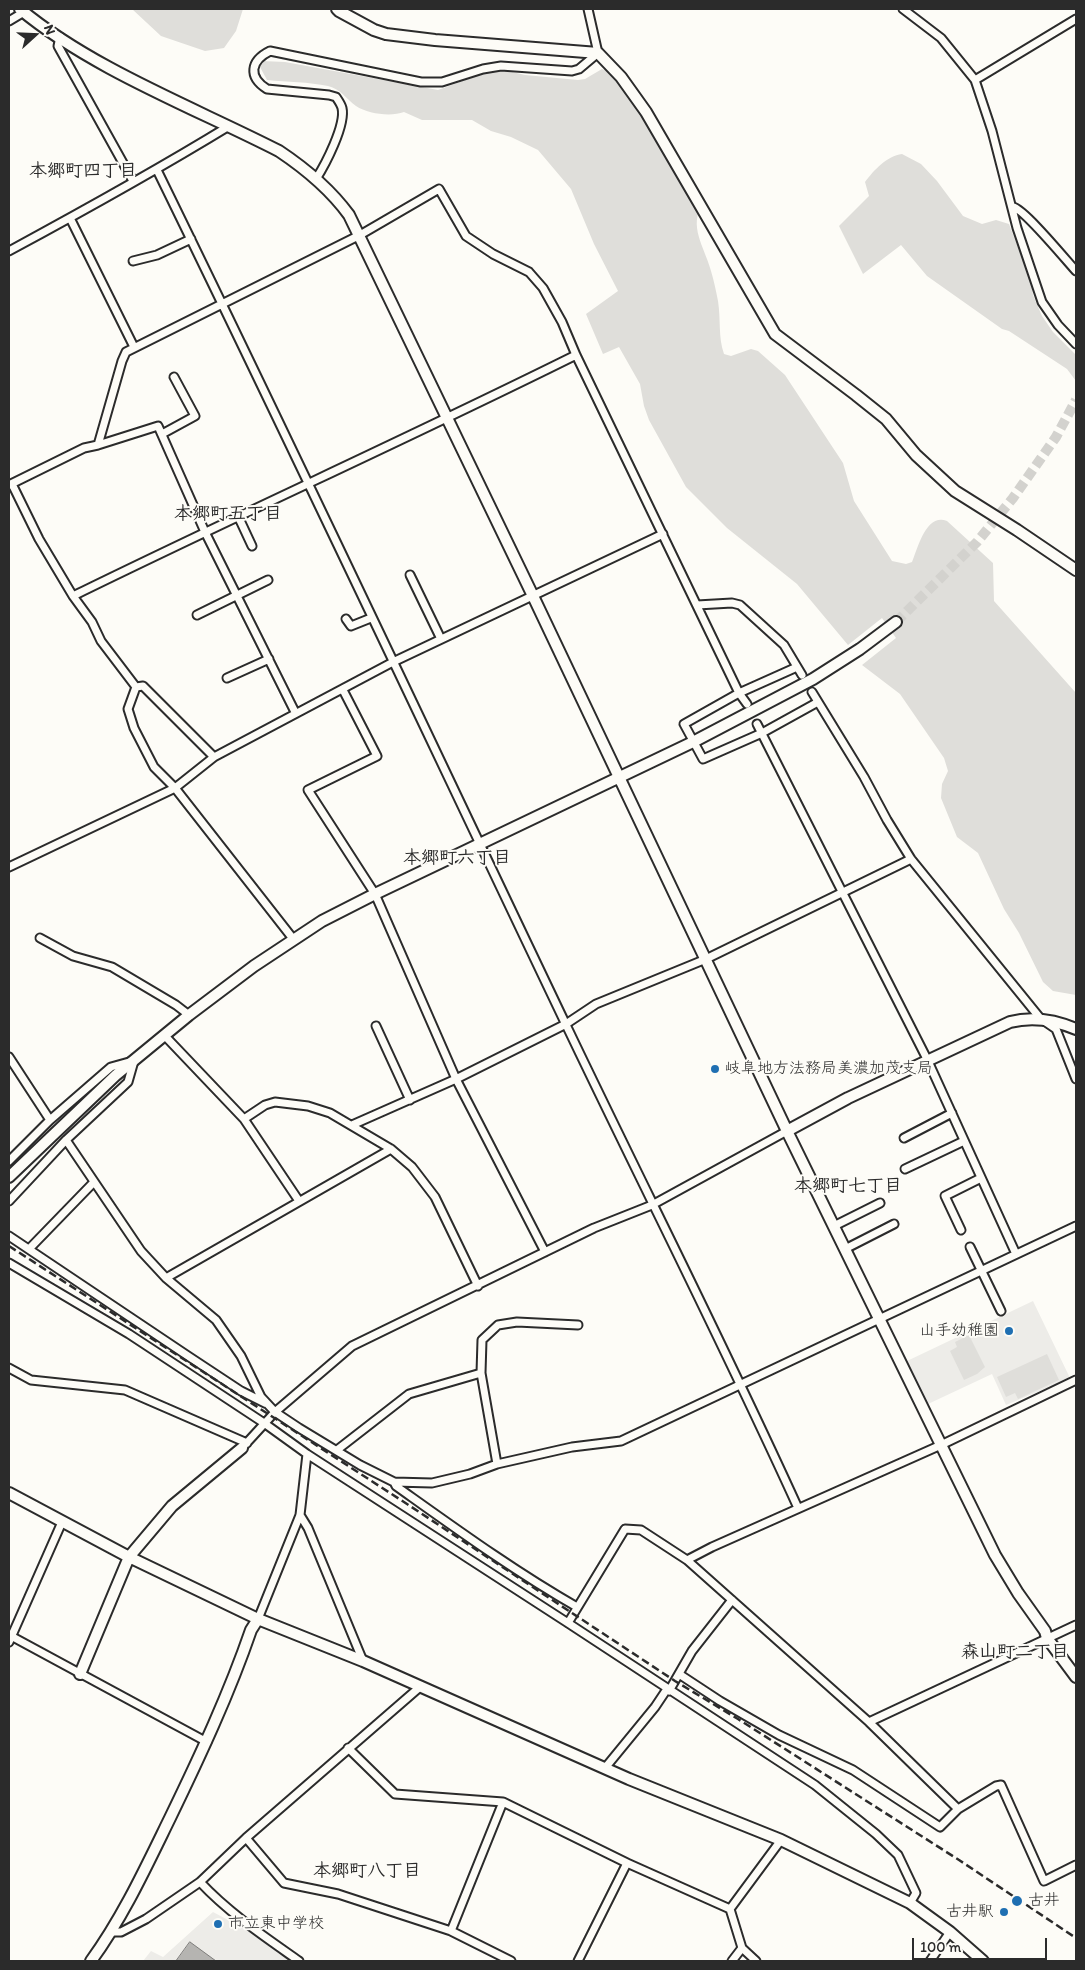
<!DOCTYPE html>
<html>
<head>
<meta charset="utf-8">
<style>
	body { margin:0 }
	#map { position:relative; width:1085px; height:1970px; overflow:hidden; background:#fdfcf7; font-family:Itim,sans-serif }
	canvas { display:block }
	.frame { position:absolute; inset:0; border:10px solid #2b2b2b; pointer-events:none }
	.north { position:absolute; left:10px; top:10px; width:50px; height:50px; -webkit-text-stroke:4px #fdfcf7; paint-order:stroke; rotate:70deg; font-size:14px; font-weight:700; line-height:20px; text-align:center; color:#2b2b2b }
	.north::after { content:''; display:block; margin:auto; width:18px; height:22px; background:#2b2b2b; clip-path:polygon(50% 0,100% 100%,50% 72%,0 100%) }
	.scale { position:absolute; left:912px; top:1938px; width:135px; height:22px; box-sizing:border-box; border:2px solid #2b2b2b; border-top:0; padding-left:6px; font-size:15px; line-height:18px; white-space:nowrap; color:#2b2b2b; -webkit-text-stroke:4px #fdfcf7; paint-order:stroke }
</style>
</head>
<body>
<div id="map">
<canvas width="1085" height="1970"></canvas>
<div class="frame"></div>
<div class="north">N</div>
<div class="scale">100 m</div>
</div>
<script>
const context = document.querySelector('canvas').getContext('2d');
context.lineJoin = 'round';
function fillPath(path, color) {
  context.fillStyle = color;
  context.fill(path, 'evenodd');
}
function trace(path, color, width, dash) {
  context.strokeStyle = color;
  context.lineWidth = width;
  context.lineCap = dash ? 'butt' : 'round';
  context.setLineDash(dash || []);
  context.stroke(path);
}
function write(font, color, halo, rows, align = 'center') {
  context.font = font + ' Itim,"Klee One",sans-serif';
  context.lineWidth = 4;
  context.setLineDash([]);
  context.textBaseline = 'middle';
  context.strokeStyle = halo;
  context.fillStyle = color;
  for (const [text, x, y, turn = 0] of rows) {
    context.save();
    context.translate(x, y);
    context.rotate((+turn || 0) * Math.PI / 180);
    context.textAlign = isNaN(turn) ? turn : align;
    if (halo) context.strokeText(text, 0, 0);
    context.fillText(text, 0, 0);
    context.restore();
  }
}
const built = new Path2D(`
	M1033 1301 1069 1376 1068 1379 1006 1405 992 1374 928 1404 907 1361Z
	M213 1912 260 1937 293 1961H143L151 1951 163 1957Z`);
const green = new Path2D(`
	M132 9H243L236 31 224 48 205 51 161 36Z
	M262 61 285 62 438 90 490 71 504 70 525 75 578 80 585 79 602 69 609 72 625 87 679 156 700 209C690 229 706 251 711 271 714 281 716 291 718 301 721 320 718 337 724 354L731 356 751 349 758 351 785 375 843 463 854 501 892 561 906 564 912 562C918 548 926 513 947 521L993 563 994 601 1076 693V995L1053 991 1043 982 1019 933 1004 909 978 853 957 837 941 798 942 784 948 771 944 758 900 694 862 665 896 638 882 618 848 645 797 584 727 528 686 487 649 420 644 406 640 384 619 347 603 354 586 314 618 291 594 244 571 189 538 150 511 137 491 131 472 120H422L404 112C391 117 368 114 356 106 346 99 341 89 328 86 309 82 287 82 267 80L260 67Z
	M902 154 921 164 937 181 963 216 982 224 996 220 1009 224 1031 281 1033 295 1042 316 1053 332 1076 355V381L1067 369 1009 331 1002 329 927 276 901 245 863 274 839 226 869 196 865 182C874 170 887 156 902 154Z
	M969 1335 985 1367 977 1374 964 1380 950 1351 957 1347 955 1342Z
	M1047 1354 1059 1380 1018 1399 1015 1393 1006 1397 997 1377Z`);
const water = new Path2D(`
	M190 1942 216 1961H179L177 1960Z`);
const secondaryTunnel = new Path2D(`
	M896 622 977 542 1013 498 1056 437 1076 400`);
const street = new Path2D(`
	M903 9 941 38 975 80 992 131 1017 228 1042 302 1058 325 1076 344
	M9 21 24 12
	M60 37 58 46 133 181
	M975 80 1076 19
	M157 170C297 456 432 744 569 1031 645 1190 725 1347 798 1508
	M316 179C325 165 346 125 342 108 341 104 338 100 336 97L329 95 267 89C248 77 250 61 270 51L421 82H442L483 69 501 66 572 71 579 69 598 53 588 9
	M1013 207C1024 209 1066 260 1076 271
	M70 218 134 347
	M9 251C83 211 157 170 229 126
	M133 261 157 255 191 239
	M162 434 195 416 174 377
	M98 445 158 426 205 532 295 712
	M12 484 39 539 73 596 92 622 101 641 136 687 128 709 134 728 154 767 175 788 294 940
	M9 485 84 448 98 445 122 361 126 352 360 235 439 189 466 236 493 254 529 272 543 288 562 322 576 355 739 693 747 704
	M238 516 252 546
	M410 575 441 639
	M73 596C240 514 409 438 576 355
	M697 605 732 603 740 605 784 645 802 675
	M197 615 268 580
	M346 619 351 626 371 618
	M797 667 739 693 684 724 703 759 762 733 818 702
	M227 678 269 659
	M136 687 143 686 214 757
	M343 690 377 756 308 790 375 894 456 1079 545 1252
	M812 692 864 777 887 820 911 859 1040 1018 1056 1029 1076 1079
	M757 724 927 1059 1016 1254
	M9 867 175 788 214 757 393 662 663 534
	M40 938 73 956 112 967 176 1005 189 1015
	M376 1026 410 1100
	M165 1036 244 1119 299 1201
	M9 1057 50 1120
	M244 1119 265 1105 275 1102 308 1106 330 1113 391 1149 412 1167 435 1197 478 1286
	M352 1125 456 1079 566 1024 596 1004 706 959 911 859
	M904 1138 952 1113
	M66 1140 141 1251 166 1278 216 1320 241 1356 261 1397 275 1412 299 1428 360 1465 394 1482 432 1483 470 1474 497 1464 572 1447 621 1441 1076 1226
	M9 1161 50 1120 111 1067 129 1062
	M905 1169 964 1141
	M9 1201 66 1140 128 1082 134 1061
	M834 1226 880 1203
	M961 1230 945 1196 981 1178
	M9 1236 188 1356 241 1391 265 1403
	M970 1247 1001 1311
	M29 1249 94 1182
	M845 1249 894 1224
	M9 1263 129 1334 264 1423 307 1454 568 1623 815 1785 876 1834 898 1855 916 1893 910 1903
	M166 1278 391 1149
	M9 1368 31 1380 125 1390 247 1443
	M242 1448 275 1412 352 1346 594 1228 652 1205 787 1131
	M337 1450 409 1394 481 1373
	M497 1464 481 1373 482 1340 498 1325 517 1322 578 1325
	M394 1482 396 1486C455 1528 514 1571 577 1607
	M300 1515 308 1528 363 1661
	M687 1560 712 1547 941 1445 1076 1380
	M258 1619 300 1515 307 1454
	M568 1623 625 1529 641 1530 687 1560 869 1722 958 1809 996 1786 1001 1785 1044 1881 1076 1865
	M11 1636 207 1742
	M9 1642 62 1522
	M679 1674 720 1701 779 1735 853 1770 940 1827 958 1809
	M669 1691 692 1651 732 1600
	M869 1722 1076 1625
	M348 1748 395 1794 503 1802 627 1863 730 1909 742 1948 756 1961
	M605 1768 655 1707 667 1689
	M503 1802 451 1931 511 1961
	M246 1838 284 1883 338 1894 451 1931
	M200 1882C229 1913 265 1937 299 1961
	M730 1909 781 1840
	M111 1932H121L146 1919 200 1882 246 1838 421 1686
	M578 1961 627 1863
	M732 1961 742 1948
	M930 1961 950 1932`);
const secondary = new Path2D(`
	M20 9C92 69 195 108 279 151 306 169 330 189 349 215L533 596 787 1131 995 1555 1018 1593 1045 1631 1047 1638 1076 1677
	M337 9 339 11 374 30 386 34 435 40 598 53 621 77 646 112 775 334 856 395 886 419 916 455 955 491 1017 530 1076 570
	M787 1131 848 1098 1010 1022C1033 1016 1055 1020 1076 1029
	M9 1177 116 1075 189 1015 254 966 322 921 375 894 693 742 813 679 860 649 896 622
	M9 1493 129 1557 258 1619 363 1661 629 1779 781 1840 910 1903 950 1932 983 1961
	M80 1674 129 1557 172 1506 242 1448
	M91 1961C123 1917 146 1867 170 1818 200 1756 229 1694 251 1630L258 1619`);
const rail = new Path2D(`
	M9 1246 407 1504 675 1681 738 1719 959 1860 1076 1938`);
const markers = [
	[715,1069,5,"#1f6fb2"],
	[1009,1331,5,"#1f6fb2"],
	[1017,1901,6,"#1f6fb2"],
	[1004,1912,5,"#1f6fb2"],
	[218,1924,5,"#1f6fb2"]
];
const poiNames = [
	["岐阜地方法務局美濃加茂支局",725,1069],
	["山手幼稚園",999,1331,"right"],
	["古井",1028,1901],
	["古井駅",994,1912,"right"],
	["市立東中学校",228,1924]
];
const neighbourhoodNames = [
	["本郷町四丁目",83,171],
	["本郷町五丁目",228,514],
	["本郷町六丁目",457,858],
	["本郷町七丁目",848,1186],
	["森山町二丁目",1015,1652],
	["本郷町八丁目",367,1871]
];
fillPath(built, '#edece8');
fillPath(green, '#dfdeda');
fillPath(water, '#b5b4b1');
trace(water, '#7e7d7b', 1);
trace(secondaryTunnel, '#d3d2ce', 10, [10, 5]);
trace(street, '#2b2b2b', 11);
trace(secondary, '#2b2b2b', 14);
trace(street, '#fdfcf7', 7);
trace(secondary, '#fdfcf7', 10);
trace(rail, '#2b2b2b', 2.5, [8, 4]);
for (const [x, y, r, color] of markers) {
  const dot = new Path2D();
  dot.arc(x, y, r, 0, 2 * Math.PI);
  context.fillStyle = color;
  context.fill(dot);
  trace(dot, '#fdfcf7', 2);
}
write('16px', '#2b2b2b', '#fdfcf7', poiNames, 'left');
write('bold 18px', '#2b2b2b', '#fdfcf7', neighbourhoodNames);
</script>
</body>
</html>
